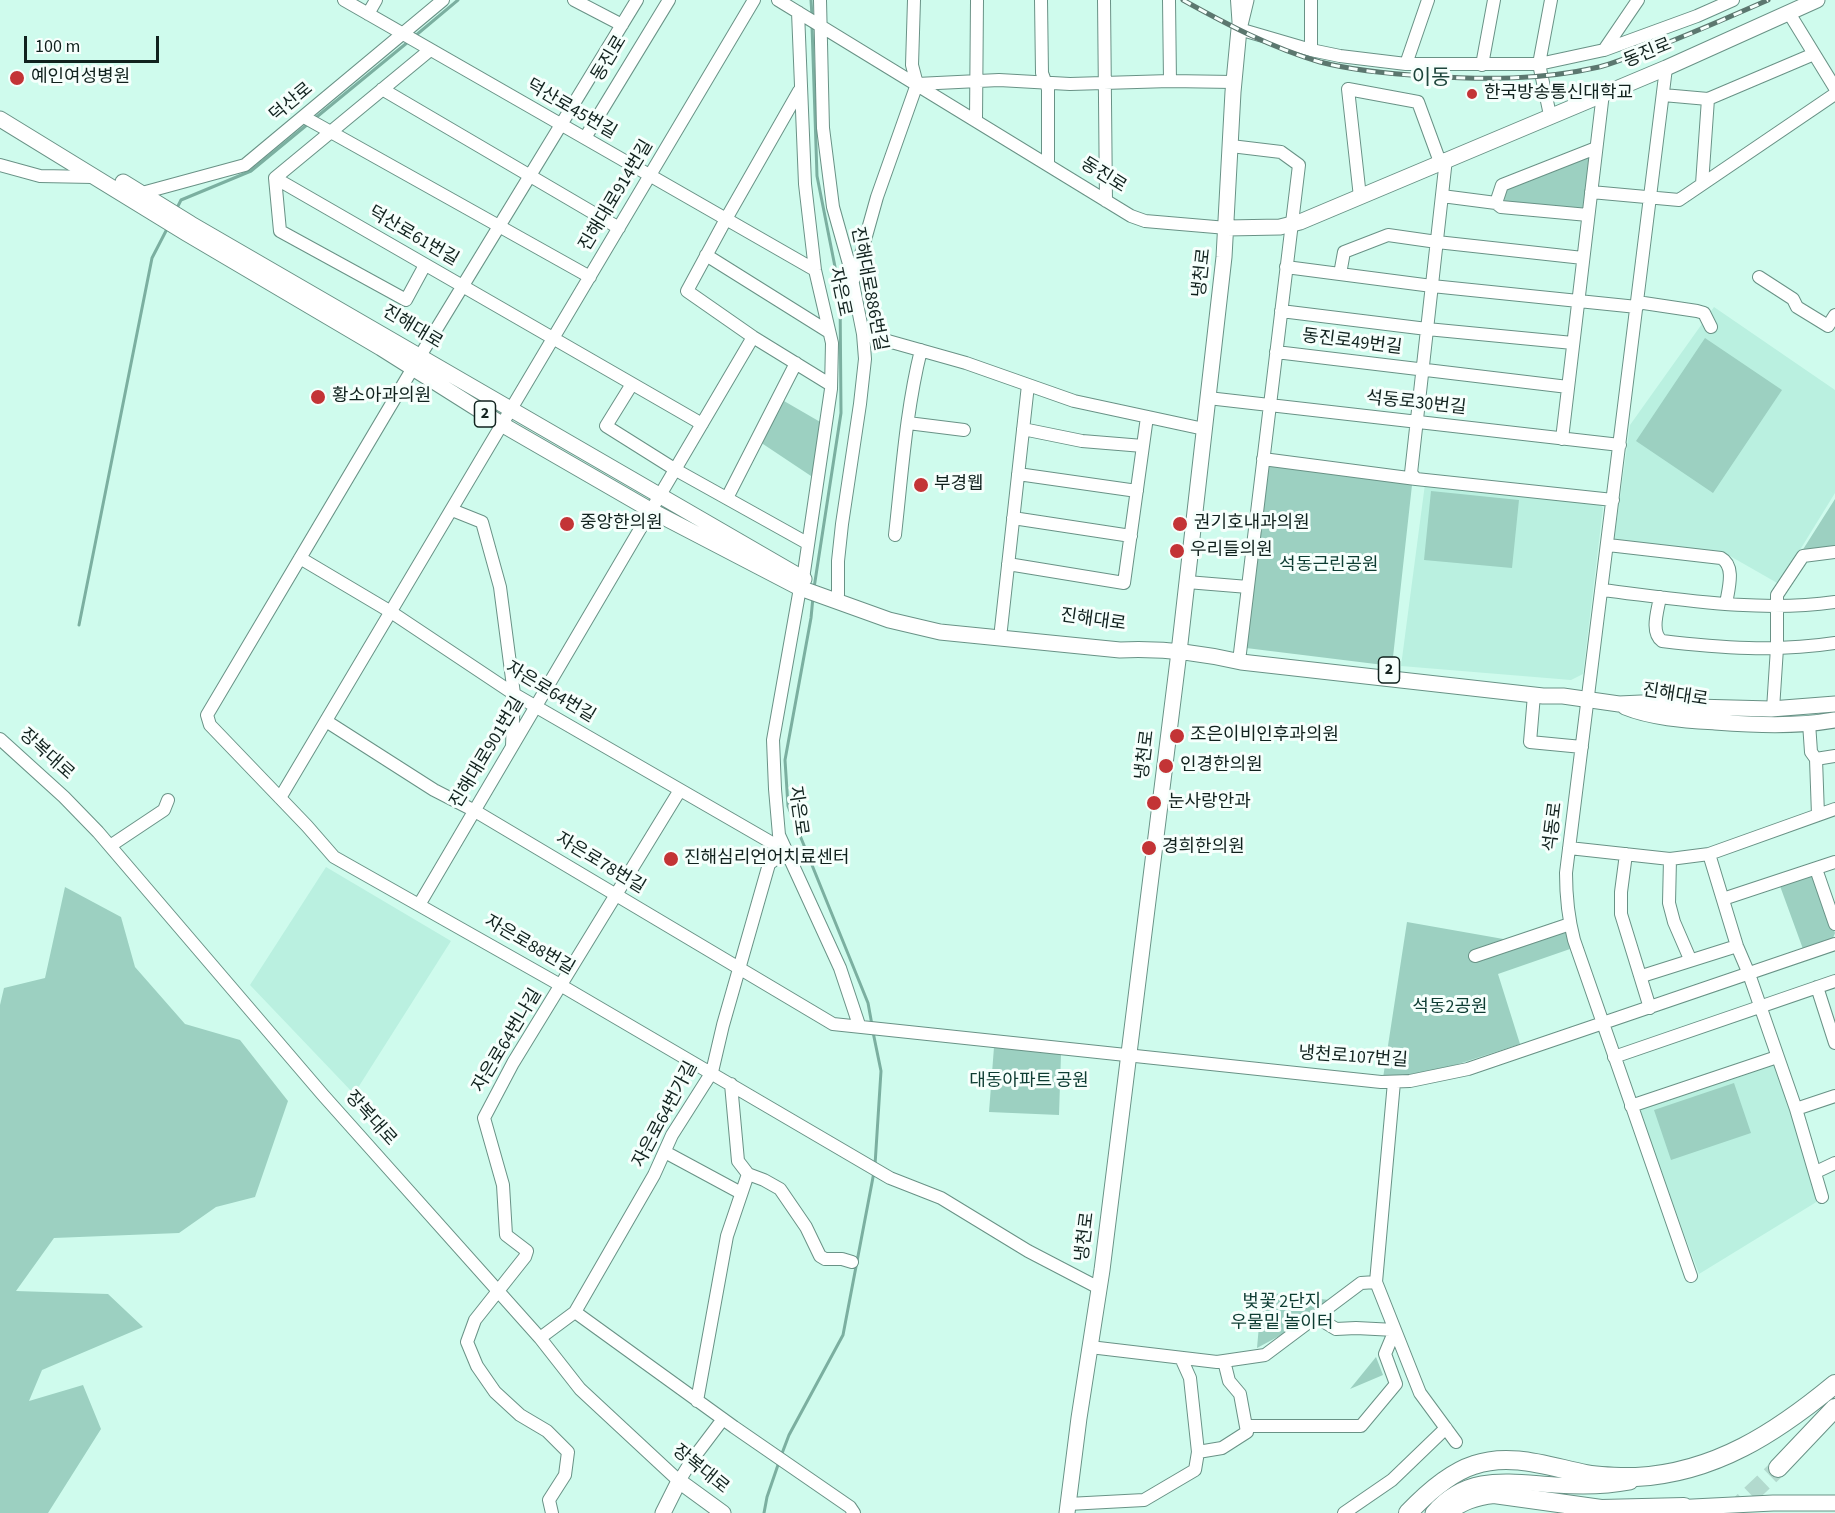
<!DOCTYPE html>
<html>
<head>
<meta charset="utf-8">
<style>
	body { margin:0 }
	#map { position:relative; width:1835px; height:1513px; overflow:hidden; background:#cffbed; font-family:"Source Sans 3",sans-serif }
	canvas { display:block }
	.scale { position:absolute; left:24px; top:36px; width:135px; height:27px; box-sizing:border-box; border:3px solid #11221e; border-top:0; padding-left:8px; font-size:18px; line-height:21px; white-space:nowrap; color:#11221e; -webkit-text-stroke:4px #f6fffc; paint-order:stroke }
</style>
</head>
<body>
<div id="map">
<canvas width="1835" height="1513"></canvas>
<div class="scale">100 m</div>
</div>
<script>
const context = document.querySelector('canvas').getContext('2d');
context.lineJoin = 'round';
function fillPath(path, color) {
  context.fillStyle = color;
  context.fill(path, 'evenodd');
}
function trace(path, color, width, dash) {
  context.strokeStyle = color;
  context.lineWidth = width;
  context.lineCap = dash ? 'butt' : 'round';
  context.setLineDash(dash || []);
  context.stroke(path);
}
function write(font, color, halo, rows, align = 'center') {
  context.font = font + ' "Source Sans 3","Noto Sans KR",sans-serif';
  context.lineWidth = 6;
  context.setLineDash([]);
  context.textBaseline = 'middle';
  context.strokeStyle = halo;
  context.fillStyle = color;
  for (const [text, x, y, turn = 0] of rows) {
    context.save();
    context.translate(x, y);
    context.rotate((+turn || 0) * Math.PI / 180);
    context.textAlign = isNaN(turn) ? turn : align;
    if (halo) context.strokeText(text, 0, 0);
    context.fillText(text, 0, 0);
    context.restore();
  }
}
const built = new Path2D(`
	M1714 307 1835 390V493L1779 584 1723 552 1614 540 1630 425Z
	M1425 484 1599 503 1603 508 1583 674 1571 680 1401 666Z
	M326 867 451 941 354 1094 250 985Z
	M1776 1062 1818 1201 1699 1274 1637 1108Z`);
const green = new Path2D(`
	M1590 154 1584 212 1507 205 1503 197V189Z
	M1705 338 1782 390 1713 493 1636 441Z
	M784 401 822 423 813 475 811 476 760 442Z
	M1267 464 1412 485 1392 666 1246 648Z
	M1431 491 1519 500 1512 568 1424 560Z
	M1835 499V548L1802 551Z
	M1811 875 1815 878 1835 933 1833 938 1803 949 1780 886Z
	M65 887 121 917 135 967 185 1024 240 1040 288 1101 255 1197 216 1207 179 1233 54 1238 16 1291 108 1294 143 1327 42 1370 29 1401 83 1385 101 1429 48 1513H0V1005L4 988 45 978Z
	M1407 922 1509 940 1565 929 1570 949 1498 974 1520 1044 1440 1070 1383 1078Z
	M994 1047 1061 1054 1059 1115 989 1112Z
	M1734 1083 1751 1133 1671 1160 1654 1110Z
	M1262 1292 1329 1300 1294 1328 1257 1348Z
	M1376 1357 1383 1375 1350 1389Z`);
const stream = new Path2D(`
	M811 0 812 16
	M812 26 817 176 840 292 841 413 814 588
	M415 36 458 0
	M313 120 408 42
	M176 210 181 200 251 171 308 124
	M813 597 811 618 785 760 788 806 868 1003 872 1025
	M79 625 152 258 168 227
	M873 1032 881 1071 875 1165
	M781 1456 789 1435 843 1335 874 1172
	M764 1513 767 1497 779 1462`);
const highwayTunnel = new Path2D(`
	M1731 1513 1778 1468`);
const minor = new Path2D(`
	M344 0 815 270
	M574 0 622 25
	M637 0 420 356 207 715 210 725 307 826 334 857 562 986 890 1178 941 1198 1028 1251 1099 1288
	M778 0 1131 216 1145 221 1227 228
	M820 0 823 128 833 207 849 264 863 334 865 359 860 404 842 524 838 561V595
	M914 0 912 65 917 84
	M1041 0 1042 73 1048 89V165
	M1104 0 1106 201
	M1169 0 1170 81
	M1237 0 1239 29 1311 50 1340 56 1406 64H1539L1604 50 1697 16 1733 0
	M798 12 805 184 815 270 832 343 831 389 803 579
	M1789 13 1835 88
	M368 14 376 0
	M1311 50V0
	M1604 50 1638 0
	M1406 64 1428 0
	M1482 65 1494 0
	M1666 68 1566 873C1566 897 1568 917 1574 940L1691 1276
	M917 84 999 80 1070 84 1170 81 1233 82
	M382 89 619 228
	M799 91 726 219 687 291 753 337 831 385
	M1663 95 1708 99 1814 54
	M1550 115 1539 64 1551 0
	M304 117 590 277
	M976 120 977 0
	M585 138 669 0
	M1231 146 1281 152 1299 165 1240 653
	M0 165 40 176 93 177
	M275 178 702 424
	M275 178 280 231 406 300 425 265
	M275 178 430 50
	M1702 184 1708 99
	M1591 192 1679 200 1835 94
	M142 193 245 165 443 0
	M1442 196 1496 203 1501 207 1588 215
	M1360 197 1348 89 1418 102 1440 162
	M1496 203 1502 185 1596 148
	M706 255 829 332
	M1286 267 1432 286 1637 307
	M1340 274 1344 252 1388 235 1437 242 1583 258
	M1759 277 1793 299 1797 307 1828 326 1835 315
	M854 279 877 197 917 84
	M1637 302 1697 311 1704 313 1711 327
	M1281 311 1427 329 1573 343
	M863 334 966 363 1074 401 1204 429
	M1276 352 1568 387
	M632 384 606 426 676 470 807 543
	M1208 398 1620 445
	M908 423 964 430
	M1023 429 1082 441 1143 446
	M1562 439 1603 93
	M1263 459 1416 479 1613 500
	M1018 474 1137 491
	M1416 479 1411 473 1446 159
	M727 498 796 363
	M452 510 482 522 500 587 514 694 512 746
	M1013 518 1131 536
	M895 535C902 473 906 410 921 350
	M1608 545 1721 558C1736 566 1728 590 1726 604
	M300 558 391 612 514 694 786 851 769 864 723 1025 712 1072 672 1135 654 1175 575 1312 540 1338
	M1008 564 1124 583 1147 417
	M1187 582 1248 587
	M800 588 773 740 775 789 779 835 840 968 859 1025
	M1602 590C1679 599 1758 613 1835 602
	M1660 597C1658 610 1650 632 1662 641 1720 648 1777 652 1835 643
	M1001 629 1028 385
	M1534 695 1530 742 1582 747
	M1773 709 1777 648V595L1803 556 1835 552
	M326 721 434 790 475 811 833 1024 1381 1082 1410 1081 1468 1069 1835 944
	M1809 723 1811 752 1816 759
	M0 739 64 797 98 832 323 1095 540 1338 580 1389 679 1481 692 1460 723 1419
	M1816 759 1818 815
	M1816 759 1835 756
	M280 798 754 0
	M110 846 164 810 168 800
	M1569 848 1670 859 1709 854 1835 809
	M1626 854 1621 892V914L1650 1008
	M1709 854 1737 946 1749 974 1796 1109 1822 1197
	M1670 859 1669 903 1674 922 1690 959
	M1816 869 1835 924
	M1723 899 1835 862
	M419 905 753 337
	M1475 956 1570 924
	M1642 976 1737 946
	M1817 987 1835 1043
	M1614 1057 1835 981
	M1394 1082 1376 1282 1420 1393 1456 1442
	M1631 1106 1777 1057
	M1796 1109 1835 1096
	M665 1152 741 1193
	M1816 1172 1835 1163
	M748 1174 764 1180 780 1189 806 1227 820 1256 825 1259H842L852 1262
	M575 1312 734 1427 850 1507 854 1513
	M1316 1317 1336 1329 1356 1328 1395 1330 1385 1354 1396 1384
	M1090 1347 1217 1362 1265 1355 1361 1283 1376 1282
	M697 1401 727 1236 748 1174 738 1161 731 1084
	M1247 1426H1361L1396 1384
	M1198 1452 1222 1448 1247 1432 1240 1394 1229 1381 1224 1361
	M1068 1504 1144 1500 1195 1470 1198 1452 1190 1378 1181 1358
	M552 1513 549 1500 565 1475 568 1452 547 1431 520 1415 495 1392 477 1366 467 1342 475 1320 525 1257 527 1251 506 1235 503 1185 484 1118 513 1063 680 790
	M1344 1513 1392 1480 1446 1428`);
const major = new Path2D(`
	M0 119 186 233 381 348 503 425 652 511 800 588 889 620 940 632 1120 650C1160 648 1202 653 1241 662L1543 696H1563L1619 704 1641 703 1695 707 1771 709 1835 704
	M123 182 191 224 804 579
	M1227 228 1280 227 1300 222 1666 68 1817 0
	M1625 707C1652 718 1685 720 1715 722 1755 725 1795 727 1835 720
	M1673 1508 1773 1503H1835
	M663 1513 679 1481 723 1513
	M1067 1513 1079 1418 1102 1270 1179 652 1224 257 1233 92 1239 29 1246 0
	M1433 1513C1467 1473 1508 1482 1555 1485 1581 1487 1604 1487 1630 1482`);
const highway = new Path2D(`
	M1778 1468 1835 1408
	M1408 1513C1426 1494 1449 1473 1474 1465 1511 1452 1550 1467 1586 1474 1603 1477 1620 1477 1636 1477 1715 1473 1777 1432 1835 1384
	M1446 1513C1461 1501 1475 1496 1494 1494L1601 1509 1684 1507`);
const rail = new Path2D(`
	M1183 0C1226 24 1272 48 1320 62 1355 71 1391 74 1427 76 1485 80 1542 80 1599 67 1612 64 1625 58 1638 54 1682 38 1725 19 1768 0`);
const markers = [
	[17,78,8,"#c33436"],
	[1472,94,6,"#c33436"],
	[318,397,8,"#c33436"],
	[921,485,8,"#c33436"],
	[567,524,8,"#c33436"],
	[1180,524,8,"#c33436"],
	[1177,551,8,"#c33436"],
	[1177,736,8,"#c33436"],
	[1166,766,8,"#c33436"],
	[1154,803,8,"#c33436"],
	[1149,848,8,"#c33436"],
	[671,859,8,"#c33436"]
];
const shields = [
	[485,414,21],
	[1389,670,21]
];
const shieldNames = [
	["2",485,414],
	["2",1389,670]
];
const streetNames = [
	["동진로",1648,54,-22],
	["동진로",610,59,-59],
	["덕산로",292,103,-40],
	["덕산로45번길",571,110,30],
	["동진로",1103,176,32],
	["진해대로914번길",617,196,-59],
	["덕산로61번길",413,237,30],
	["냉천로",1203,273,-84],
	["진해대로886번길",868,289,79],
	["자은로",839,292,78],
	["진해대로",412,328,31],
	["동진로49번길",1352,343,7],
	["석동로30번길",1416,404,6],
	["진해대로",1093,621,8],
	["자은로64번길",550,693,31],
	["진해대로",1675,696,9],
	["진해대로901번길",488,753,-59],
	["장복대로",46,755,42],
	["냉천로",1146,755,-83],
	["자은로",797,811,82],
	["석동로",1554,827,-83],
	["자은로78번길",600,864,31],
	["자은로88번길",529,946,30],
	["자은로64번나길",508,1041,-59],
	["냉천로107번길",1353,1058,4],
	["자은로64번가길",666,1115,-62],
	["장복대로",370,1119,48],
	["냉천로",1086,1237,-83],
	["장복대로",700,1470,39]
];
const poiNames = [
	["예인여성병원",31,78],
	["한국방송통신대학교",1484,94],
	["황소아과의원",332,397],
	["부경웹",934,485],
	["중앙한의원",580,524],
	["권기호내과의원",1194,524],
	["우리들의원",1190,551],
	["조은이비인후과의원",1190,736],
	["인경한의원",1180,766],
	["눈사랑안과",1168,803],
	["경희한의원",1162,848],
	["진해심리언어치료센터",684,859]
];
const parkNames = [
	["석동근린공원",1329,566],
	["석동2공원",1450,1008],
	["대동아파트 공원",1029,1082],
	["벚꽃 2단지",1282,1303],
	["우물밑 놀이터",1282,1324]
];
const quarterNames = [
	["이동",1431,79]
];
fillPath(built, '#baf0e0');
fillPath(green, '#9cd0c1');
trace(stream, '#7bafa0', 3);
trace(highwayTunnel, '#b2dace', 18, [18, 9]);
trace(minor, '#699286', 14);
trace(major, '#699286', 17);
trace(highway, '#699286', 20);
trace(minor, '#fff', 12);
trace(major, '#fff', 15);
trace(highway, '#fff', 18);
trace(rail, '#5c776f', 5);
trace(rail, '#f6fffc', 3, [9]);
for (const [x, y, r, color] of markers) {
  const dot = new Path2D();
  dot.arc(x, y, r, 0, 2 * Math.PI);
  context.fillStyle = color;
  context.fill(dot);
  trace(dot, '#f6fffc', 2);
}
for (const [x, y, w] of shields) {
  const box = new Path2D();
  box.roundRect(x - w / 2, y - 13, w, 26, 4.5);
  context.fillStyle = '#f6fffc';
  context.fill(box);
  trace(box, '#11221e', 1.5);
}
write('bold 16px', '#11221e', null, shieldNames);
write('18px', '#11221e', '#f6fffc', streetNames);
write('18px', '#11221e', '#f6fffc', poiNames, 'left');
write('18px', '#0d3c32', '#f6fffc', parkNames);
write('21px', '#1e463c', '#f6fffc', quarterNames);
</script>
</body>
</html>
